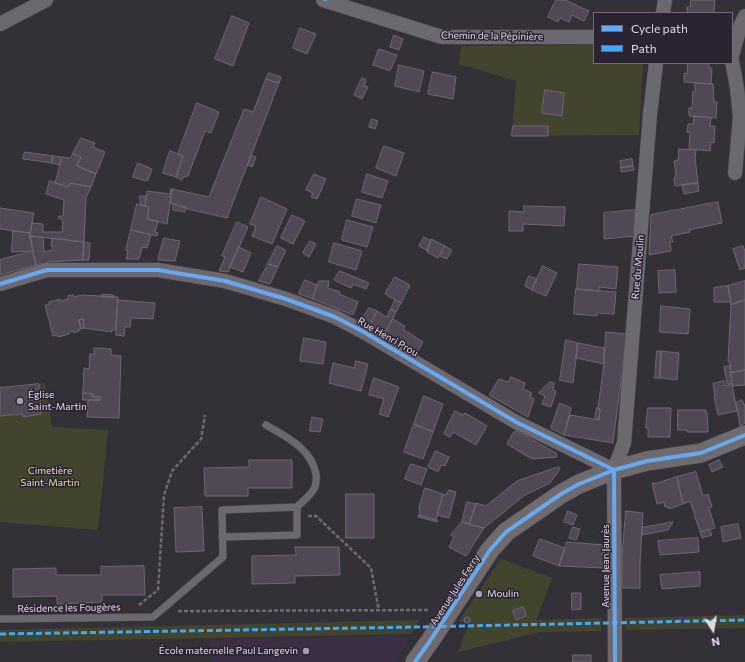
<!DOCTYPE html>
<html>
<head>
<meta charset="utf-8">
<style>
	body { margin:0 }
	#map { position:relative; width:745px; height:662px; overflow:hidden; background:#343038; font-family:Commissioner,sans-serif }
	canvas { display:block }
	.legend { position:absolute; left:593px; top:12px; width:140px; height:52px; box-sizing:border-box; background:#2b2232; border:1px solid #746c7a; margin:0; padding:5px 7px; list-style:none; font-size:12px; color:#e1dbe6 }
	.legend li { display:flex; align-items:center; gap:8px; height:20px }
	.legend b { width:20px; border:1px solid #746c7a }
	.north { position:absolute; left:693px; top:610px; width:40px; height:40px; -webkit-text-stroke:3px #2b2232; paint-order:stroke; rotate:168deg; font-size:11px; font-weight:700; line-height:16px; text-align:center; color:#e1dbe6 }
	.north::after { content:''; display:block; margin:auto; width:14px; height:18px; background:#e1dbe6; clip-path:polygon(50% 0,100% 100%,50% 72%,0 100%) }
</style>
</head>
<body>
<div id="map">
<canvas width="745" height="662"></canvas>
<ul class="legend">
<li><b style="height:5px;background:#66a8f1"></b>Cycle path</li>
<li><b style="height:5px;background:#3fa9f5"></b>Path</li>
</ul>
<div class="north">N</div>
</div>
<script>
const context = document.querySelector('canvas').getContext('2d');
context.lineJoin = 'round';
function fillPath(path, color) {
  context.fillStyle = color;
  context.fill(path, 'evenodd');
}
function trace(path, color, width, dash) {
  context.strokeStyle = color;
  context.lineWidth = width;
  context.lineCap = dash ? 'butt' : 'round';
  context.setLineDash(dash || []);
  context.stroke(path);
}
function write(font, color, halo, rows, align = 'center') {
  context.font = font + ' Commissioner,sans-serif';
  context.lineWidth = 3;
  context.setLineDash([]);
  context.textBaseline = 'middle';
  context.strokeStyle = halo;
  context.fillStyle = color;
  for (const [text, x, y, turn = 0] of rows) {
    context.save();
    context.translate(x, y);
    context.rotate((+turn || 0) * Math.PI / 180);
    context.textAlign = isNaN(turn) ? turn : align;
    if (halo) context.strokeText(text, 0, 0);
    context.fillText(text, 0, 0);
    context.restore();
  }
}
const built = new Path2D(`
	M412 636 395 662H211L210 640Z`);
const green = new Path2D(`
	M594 45V63H643L639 135 512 136 516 81 459 64 461 46Z
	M45 383 52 427 108 430 98 530 0 522V416L22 414 23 417 41 414 39 384Z
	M501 559 552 578 536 620 602 618 601 631 540 632 458 652 469 622H458Z
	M745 615V628L625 630V618Z
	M419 620 412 634 0 642V630Z`);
const building = new Path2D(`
	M556 0H565L589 11 584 21 572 15 569 22 560 18 558 22 548 17Z
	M691 0H715L714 13H687V7H690Z
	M232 16 249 23 233 66 215 59Z
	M300 28 316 34 307 54 293 48Z
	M394 35 403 39 399 50 390 47Z
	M379 49 397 55 390 71 373 65Z
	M688 63H709V68H712L711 84 684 82V73L687 74Z
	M399 65 424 71 419 92 395 86Z
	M433 72 456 77 453 99 428 94Z
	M269 73 281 77 279 83 266 79Z
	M362 78 366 80 364 86 368 87 362 99 354 95Z
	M266 79 279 83 227 218 188 209 170 203 172 189 209 197 244 109 253 112Z
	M695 83 713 84 714 102H717L716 118 689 116V108H692L693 91H695Z
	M545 90 564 93 562 116 542 113Z
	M197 103 219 112 211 133 205 131 188 176 183 177 182 180 176 177 183 156 178 154Z
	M694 116 711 118 710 126H715L714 143 711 142 710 151 689 149 690 132H687L688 124H693Z
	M372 119 378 121 375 129 369 127Z
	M513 126H548V136H512Z
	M81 138 95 143 93 147 105 152 96 174 77 166 81 157 73 154Z
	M384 146 404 153 396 176 376 168Z
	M679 149 696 150 695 158 698 183 675 186 674 179 676 175 674 161 678 160Z
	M170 151 183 156 176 177 163 173Z
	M25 152 53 156 52 163 23 159Z
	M73 154 81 157 77 166 96 174 91 187 70 183 68 187 55 183 62 157 70 158Z
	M251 155 256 157 252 167 248 165Z
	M53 156 62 157 60 165 52 163Z
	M632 159 633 166 621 168 620 161Z
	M138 163 152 169 148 180 145 181 133 177Z
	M633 166 634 170 621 172V168Z
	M314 174 326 179 317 199 311 197 313 193 306 190Z
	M367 174 388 181 382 198 362 192Z
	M50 181 68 187 70 183 91 187 86 198 84 242 30 236 32 223 43 224V232H62L63 220 58 218 59 216H63L64 200 46 194Z
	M698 183 699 191 684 194 682 185Z
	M171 189H172L167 224 147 219 149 207 145 206 147 191 170 194Z
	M140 196H146L145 206 141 205Z
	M261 197 287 209 272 244 252 236 256 226 250 224Z
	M357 199 381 205 376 223 352 216Z
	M718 202 722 223 689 230 690 232 671 236 673 242H670L671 251 649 255 651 215Z
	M137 204 149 207 147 219 158 221 155 232 158 233 157 236 131 230Z
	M173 204 186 207 185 212 173 210Z
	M524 206 565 207 564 226 523 224V231H509V211L524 212Z
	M0 208 34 213 30 233 0 229Z
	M635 210 634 236 604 239V213Z
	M292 215 305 221 293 244 281 238Z
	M347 220 373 227 367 247 342 240Z
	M237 222 248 227 228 272 219 271 225 257 222 256Z
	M131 230 151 235 147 248 142 247 139 259H126L128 251 126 250Z
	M13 231 30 233 33 251 12 252Z
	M30 236 43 237 44 252 52 250 53 246H51L52 238 84 242 83 260 48 262 36 265Z
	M424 237 431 241 428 251 419 246Z
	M164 238 180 241 175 261 158 260Z
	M431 239 445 246 438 258 427 252Z
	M310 241 316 244 309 257 303 253Z
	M84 242 90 243 89 260H83Z
	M334 243 362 251 356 270 329 262Z
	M277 246 286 250 278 267 268 264Z
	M445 246 452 250 447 259 440 256Z
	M743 246 745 251V268L740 270 733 249Z
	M239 247 251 253 243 272 230 267Z
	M33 251 36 265 0 275V260Z
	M268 264 278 267 270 284 259 281Z
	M579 264 618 267 616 289 599 287V291L577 289Z
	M543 266 557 273 546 296 532 290Z
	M675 270 676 292 659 293 658 271Z
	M340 271 369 283 366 289 353 284 351 288 334 280Z
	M529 276 537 279 532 290 525 286Z
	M395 277 410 285 401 303 385 294Z
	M305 280 317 285 313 299 299 294Z
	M319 281H329L328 288 340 292 339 294 358 302 353 315 313 299Z
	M745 281V300L731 305 728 286Z
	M728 286 731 302H714V288Z
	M576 289 616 292 614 314 597 313V316L574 314Z
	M102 294 114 295V297H102Z
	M73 295 74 297 82 295 118 297 116 330H112V332L84 328 83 319 79 320 81 329H79V331L74 333 73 331 69 332V334L58 337 57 335 53 336 45 305 49 304V302L60 299 61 301 68 299V296Z
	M118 300 155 303 153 319 131 318 130 327H125L124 336 116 335Z
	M395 300 401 303 396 312 391 309Z
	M745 300V370L731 373 730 363 728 361 731 305Z
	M661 306 690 309 688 334 660 332Z
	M369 308 377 311 370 325 362 320Z
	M391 309 396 312 385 334 370 325 377 311 386 317Z
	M83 319 84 328 81 329 79 320Z
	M393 319 405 326 403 329 423 342 417 353 385 334Z
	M606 332 627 334 613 443 564 435 570 415 599 420 600 409 598 408 604 364Z
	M304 338 326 342 323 364 300 361Z
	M566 340 578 343 573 383 560 380Z
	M578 343 604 348V364L576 358Z
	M94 348 111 349V355L121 356 119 418 87 417 88 400H100V397H93V394L83 393 84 368 89 369 90 354H94Z
	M657 351H661L660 378H655Z
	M661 351 679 353 677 380 660 378Z
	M356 361 368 364 361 391 329 383 333 363 354 368Z
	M730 366 732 383 727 384 724 367Z
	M745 370V385L733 386 730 373Z
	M511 377 525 383 523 389 532 393 530 397 534 399 528 417 489 395 499 379 508 382Z
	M374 378 399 387 388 417 379 414 384 399 369 395Z
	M724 381 725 386 732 384 737 411 718 415 714 396H715L713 384Z
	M550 382 554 383 553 390 556 391 551 407 542 404 545 396 539 393Z
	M39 384 41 414 23 417 22 414 0 416V388Z
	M83 393 93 394V397H100V400H83Z
	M424 396 443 404 433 432 414 424Z
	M742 400 745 406V423L740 426 736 403Z
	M560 403 571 408 564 435 551 428Z
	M597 408 600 409 599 420 595 419Z
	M648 408H671L670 437H648V428H646Z
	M678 410H706V413H707L708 432H687V430H678Z
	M455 411 463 415 465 413 487 426 476 445 453 432 450 437 444 434Z
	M312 417 323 419 320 432 310 431Z
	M414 424 433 432 423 459 404 452Z
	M517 431 556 453 557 457 532 459 507 444 513 433Z
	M436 451 449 457 445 466 441 465 438 472 428 467Z
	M249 460H292V488H248V496H205L204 468 249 467Z
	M719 460 723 467 712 472 709 465Z
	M411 464 427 469 421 485 405 479Z
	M559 467 560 469 550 483 525 495 484 528 469 524 476 503 486 506 517 481Z
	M696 472 703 496 708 494 712 507 709 508 715 528 700 532 690 501 683 504 677 477Z
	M677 477 683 504 669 509 668 507H665L664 502 657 504 652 483H657Z
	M425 488 443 494 436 520 419 515 420 510 419 509Z
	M449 490 456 492 449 518 437 515 443 494 445 495Z
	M346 494H374V538H346Z
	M467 502 476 504 469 524 462 522Z
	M202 507 204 551 176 552 174 508Z
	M568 511 577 515 573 525 564 522Z
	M626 511 643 513 640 563V588H622V557Z
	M419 515 437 520V522L418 517Z
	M462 522 484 528 466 556 449 547 454 537 451 535Z
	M673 522 668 530 642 535V528Z
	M738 524 741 538 723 542 721 527Z
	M573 527 580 529 576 540 569 538Z
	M710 530 712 535 702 538 700 532Z
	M698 538 699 552 660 555 658 541Z
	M540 539 565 548 559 566 533 556Z
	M567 542 605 545 604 568 559 566Z
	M295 547H339L340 575 295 576V583L252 584V556L296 555Z
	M144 566 145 595H102V602L57 604V596L13 597V569L56 568V575H101V567Z
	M700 572V586L662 589 660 575Z
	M572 593H581V609L572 610Z
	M523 607 526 616 516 620 513 611Z
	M464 620a3 3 0 1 1 6 0a3 3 0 1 1-6 0Z
	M573 655H591V662H573Z`);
const path = new Path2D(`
	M308 516H316L371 568 379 611
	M139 605 158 590 164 495 172 471 201 439 205 415
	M178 611 429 610`);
const lane = new Path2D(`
	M222 537 297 535V507
	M0 619 153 617 223 557 222 510 297 507C302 502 310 496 314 489 316 485 317 478 316 474 311 448 286 437 266 425`);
const street = new Path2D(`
	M323 0 442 37H594
	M663 13 665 0
	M0 24 46 0
	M732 56 740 27 745 16
	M732 61 737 88 740 117 735 173
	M0 284 47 270H158L225 281 286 299 335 317 362 331 516 422 614 470
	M615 662 614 470 624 443 650 114 656 63`);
const secondary = new Path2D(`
	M415 662 430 641 490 550 506 532 561 494 579 484 614 470 647 461 701 453 745 435`);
const quiet = new Path2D(`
	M325 1V0
	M0 634 418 627 745 620`);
const cycleway = new Path2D(`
	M0 284 47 270H158L225 281 286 299 335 317 362 331 516 422 614 470
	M614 470 615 662
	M415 662 430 641 490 550 506 532 561 494 579 484 614 470 647 461 701 453 745 435`);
const markers = [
	[20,401,4,"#a49fa9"],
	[479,594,4,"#a49fa9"],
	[306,651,4,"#a49fa9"]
];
const streetNames = [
	["Chemin de la Pépinière",492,36,1],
	["Rue du Moulin",638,267,-85],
	["Rue Henri Prou",388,337,30],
	["Avenue Jean Jaurès",606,566,-90],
	["Avenue Jules Ferry",455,590,-57],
	["Résidence les Fougères",69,608,-1]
];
const poiNames = [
	["Église",28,395],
	["Saint-Martin",28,407],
	["Moulin",487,594],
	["École maternelle Paul Langevin",298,651,"right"]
];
const parkNames = [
	["Cimetière",50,471],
	["Saint-Martin",50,483]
];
fillPath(built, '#3a2f44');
fillPath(green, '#43442e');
fillPath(building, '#504955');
trace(building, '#6c6870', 1);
trace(lane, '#504b53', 8);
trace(street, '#504b53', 15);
trace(secondary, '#504b53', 20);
trace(path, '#6e6b70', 2.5, [4, 2]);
trace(lane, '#6c6870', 7);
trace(street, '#6c6870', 14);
trace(secondary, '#6f6a6e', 19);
trace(quiet, '#3fa9f5', 3, [6, 3]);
trace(cycleway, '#66a8f1', 4);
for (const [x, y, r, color] of markers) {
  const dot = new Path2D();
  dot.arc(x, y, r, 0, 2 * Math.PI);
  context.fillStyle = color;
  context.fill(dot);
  trace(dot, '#2b2232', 1.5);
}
write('10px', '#e1dbe6', '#2b2232', streetNames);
write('10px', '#e1dbe6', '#2b2232', poiNames, 'left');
write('10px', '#e1e69c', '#2b2232', parkNames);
</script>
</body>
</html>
